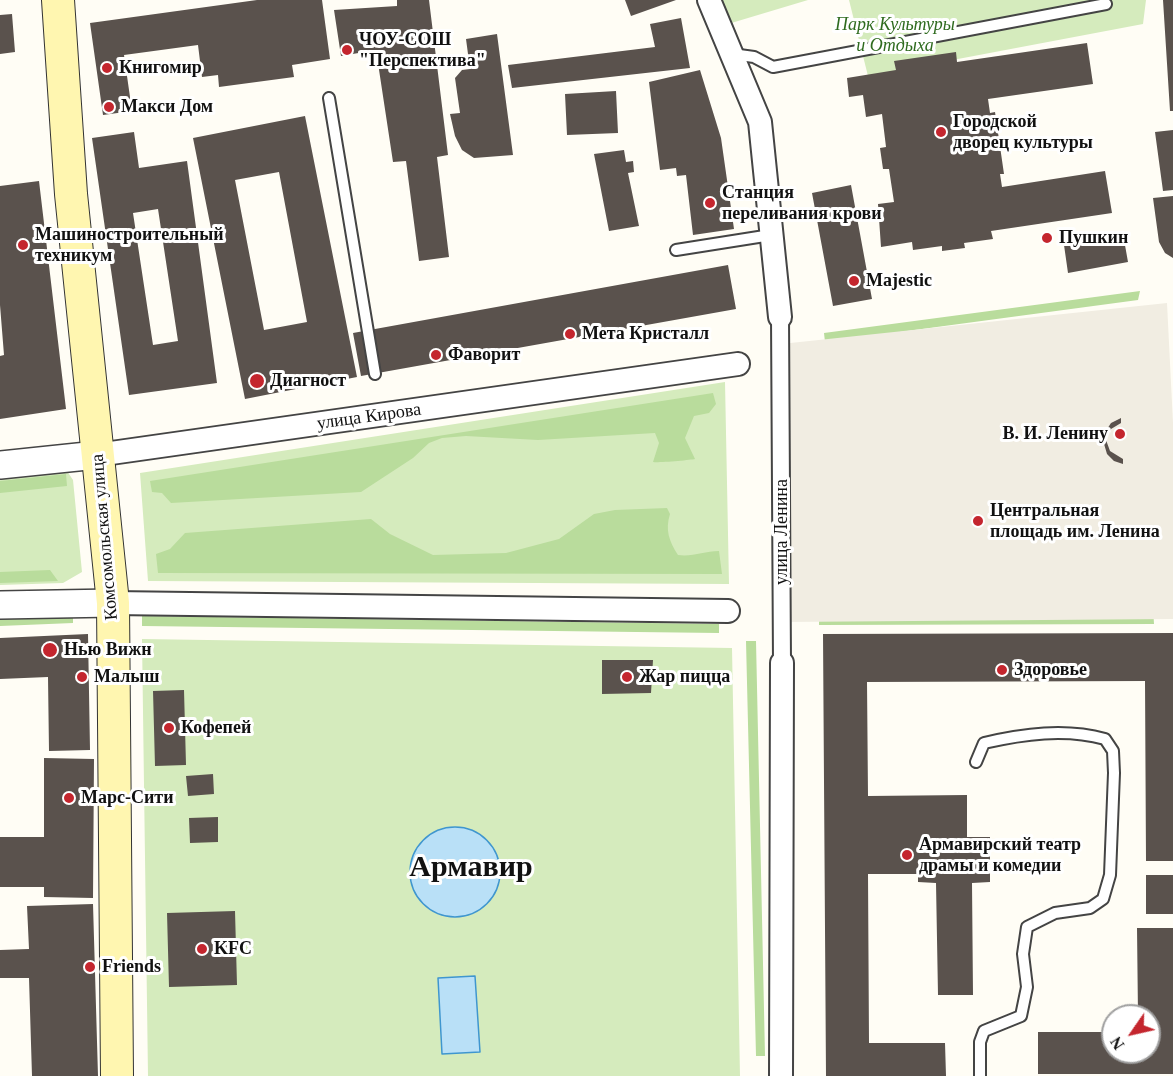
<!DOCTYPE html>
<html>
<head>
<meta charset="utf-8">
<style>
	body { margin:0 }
	#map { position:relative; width:1173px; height:1076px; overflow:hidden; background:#fffdf5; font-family:Georgia,serif }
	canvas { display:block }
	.north { position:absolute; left:1101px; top:1004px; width:60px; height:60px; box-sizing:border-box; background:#fff; border:2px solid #a0a0a0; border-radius:50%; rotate:236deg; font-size:16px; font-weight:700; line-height:24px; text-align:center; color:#111 }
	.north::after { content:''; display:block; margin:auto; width:21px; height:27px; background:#c4262e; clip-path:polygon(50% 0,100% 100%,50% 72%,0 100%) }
</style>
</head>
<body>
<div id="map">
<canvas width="1173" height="1076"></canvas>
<div class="north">N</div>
</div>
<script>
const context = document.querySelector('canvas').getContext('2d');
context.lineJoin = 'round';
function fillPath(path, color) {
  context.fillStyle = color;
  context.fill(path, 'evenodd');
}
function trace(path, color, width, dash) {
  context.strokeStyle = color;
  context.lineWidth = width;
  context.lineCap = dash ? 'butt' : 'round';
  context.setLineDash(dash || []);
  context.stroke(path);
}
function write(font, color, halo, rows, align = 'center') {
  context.font = font + ' Georgia,serif';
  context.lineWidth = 6;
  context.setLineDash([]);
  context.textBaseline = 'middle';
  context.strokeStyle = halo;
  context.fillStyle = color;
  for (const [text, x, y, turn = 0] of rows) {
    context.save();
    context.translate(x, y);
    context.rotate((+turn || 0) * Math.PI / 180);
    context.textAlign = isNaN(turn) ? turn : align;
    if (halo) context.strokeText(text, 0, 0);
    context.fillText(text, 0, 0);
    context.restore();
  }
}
const green = new Path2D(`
	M709 0H808L728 24Z
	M849 0H1146L1143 24 868 76Z
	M725 382 729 584 148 581 140 473Z
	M67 471 73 480 82 572 63 583 0 585V477Z
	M142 639 732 648 740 1076H148Z`);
const forest = new Path2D(`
	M1140 291 1138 300 825 342 824 333Z
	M713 393 716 404 709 413 694 416 685 438 695 459C691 460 657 463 653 462L659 443 655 433 538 440 466 436 442 438 429 443 413 458 361 492 171 503 162 493 152 492 150 481Z
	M66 474 67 486 0 493V481Z
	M667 508 670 514C665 530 669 541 678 555 693 557 704 551 719 551L722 574 158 573 156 554 170 549 185 533 371 519 390 534 433 555 506 553 559 539 594 514 615 510Z
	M50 570 58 581 0 583V572Z
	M1153 607 1154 624 819 625V609Z
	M73 613V623L0 626V616Z
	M142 616 719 624V633L142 626Z
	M746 641H756L765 1056H756Z`);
const plaza = new Path2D(`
	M1167 303 1173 423V619L784 622 781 344Z`);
const water = new Path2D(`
	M410 872a45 45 0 1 1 90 0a45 45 0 1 1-90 0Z
	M475 976 480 1052 442 1054 438 978Z`);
const building = new Path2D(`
	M257 0H322L330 59 292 65 294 77 219 87 218 75 202 77 198 45 124 55 132 111 103 115 90 23Z
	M397 0H429L448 155 437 157 449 257 419 261 406 161 393 162 376 50 341 56 334 10 397 6Z
	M625 0H676L631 16Z
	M1163 0H1173V111H1170Z
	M12 14 15 52 0 54V15Z
	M681 18 690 68 512 88 508 65 655 47 650 24Z
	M497 34 513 155 474 158 462 150 455 136 450 114 460 113 455 78 462 70 470 69 466 39Z
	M1087 43 1093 84 988 99 990 113 995 112 1004 174H1000L1002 187 1105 171 1112 213 991 231 993 239 964 243 965 248 942 251V246L913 250 912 242 881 247 878 204 894 202 889 169H883L880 148 886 147 882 114 866 117 863 95 849 97 847 78 896 70 894 61 956 52 957 62Z
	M700 70 721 138 734 229 693 235 686 175 677 176 676 168 660 170 649 82Z
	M616 91 618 133 567 135 565 94Z
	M305 116 357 377 245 399 193 138ZM279 172 307 322 264 330 235 180Z
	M1173 130V190L1163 191 1155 132Z
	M134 132 139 168 187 161 217 383 129 395 92 138ZM158 209 178 341 153 345 133 213Z
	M624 150 626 162 633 161 634 172 628 173 639 226 609 231 594 154Z
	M39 181 66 409 0 419V356L4 355 0 305V186Z
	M851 185 872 299 833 306 812 193Z
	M1173 196V258L1165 253 1159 242 1153 198Z
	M1123 234 1128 262 1068 273 1064 245Z
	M728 265 736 309 361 376 353 333Z
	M1121 418V423L1111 429 1106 440 1110 451 1123 459V464L1114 461 1107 454 1102 437 1111 423Z
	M1173 633V861H1146L1145 681 867 682 868 796 967 795V837H990V882L972 883 973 995H938L936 883 918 882V874H868L869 1043H945L946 1076H826L823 634Z
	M88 634 90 750 49 751 48 677 0 679V638Z
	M602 660H653L651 693 602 694Z
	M184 690 186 765 155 766 153 691Z
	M44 758 94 759 93 898 44 897V887H0V837H44Z
	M213 774 214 794 188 796 186 776Z
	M218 817V842L190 843 189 818Z
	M1146 875H1173V914H1146Z
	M93 904 98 1076H32L29 978H0V950L29 949 27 906Z
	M235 911 237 985 169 987 167 913Z
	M1137 928H1173V1074H1038V1032H1113V1052H1149V1016H1138Z`);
const service = new Path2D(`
	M732 54 754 57 773 67 1106 4
	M329 98 375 374
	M676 250 771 235
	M976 762 984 743C1023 734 1065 728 1105 739L1113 751 1114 773 1110 875 1103 899 1090 908 1055 913 1027 927 1023 954 1027 987 1021 1016 984 1031 980 1042V1076`);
const pedestrian = new Path2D(`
	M780 317 782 663`);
const minor = new Path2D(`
	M709 0 760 122 780 317
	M97 455 738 364
	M113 603 728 611
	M781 1076 782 663`);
const tertiary = new Path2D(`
	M0 465 97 455
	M0 605 113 603`);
const secondary = new Path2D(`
	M58 0 71 194 113 603 117 1076`);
const markers = [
	[347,50,6,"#c4262e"],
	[107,68,6,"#c4262e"],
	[109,107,6,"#c4262e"],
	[941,132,6,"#c4262e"],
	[710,203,6,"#c4262e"],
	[1047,238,6,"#c4262e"],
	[23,245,6,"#c4262e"],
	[854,281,6,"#c4262e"],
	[570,334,6,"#c4262e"],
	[436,355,6,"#c4262e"],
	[257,381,8,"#c4262e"],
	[1120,434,6,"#c4262e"],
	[978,521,6,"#c4262e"],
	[50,650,8,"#c4262e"],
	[1002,670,6,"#c4262e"],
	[82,677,6,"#c4262e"],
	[627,677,6,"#c4262e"],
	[169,728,6,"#c4262e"],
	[69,798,6,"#c4262e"],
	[907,855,6,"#c4262e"],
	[202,949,6,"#c4262e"],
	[90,967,6,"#c4262e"]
];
const parkNames = [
	["Парк Культуры",895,25],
	["и Отдыха",895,46]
];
const poiNames = [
	["ЧОУ-СОШ",359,40],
	["\"Перспектива\"",359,61],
	["Книгомир",119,68],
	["Макси Дом",121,107],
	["Городской",953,122],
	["дворец культуры",953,143],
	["Cтанция",722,193],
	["переливания крови",722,214],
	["Машиностроительный",35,235],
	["техникум",35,256],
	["Пушкин",1059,238],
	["Majestic",866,281],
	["Мета Кристалл",582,334],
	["Фаворит",448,355],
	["Диагност",270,381],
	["В. И. Ленину",1108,434,"right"],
	["Центральная",990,511],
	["площадь им. Ленина",990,532],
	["Нью Вижн",64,650],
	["Здоровье",1014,670],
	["Малыш",94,677],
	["Жар пицца",639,677],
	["Кофепей",181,728],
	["Марс-Сити",81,798],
	["Армавирский театр",919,845],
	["драмы и комедии",919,866],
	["KFC",214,949],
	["Friends",102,967]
];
const streetNames = [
	["улица Кирова",369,417,-8],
	["улица Ленина",782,532,-90],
	["Комсомольская улица",105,537,-95]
];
const townNames = [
	["Армавир",471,868]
];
fillPath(green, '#d5ebbd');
fillPath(forest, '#b9dc9c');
fillPath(plaza, '#f1ede2');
fillPath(water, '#b9e0f7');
trace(water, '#3f96cf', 1.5);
fillPath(building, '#5a524d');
trace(service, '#444', 14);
trace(pedestrian, '#444', 20);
trace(minor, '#444', 26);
trace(tertiary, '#444', 30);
trace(secondary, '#333', 34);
trace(service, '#fff', 10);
trace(pedestrian, '#fff', 16);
trace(minor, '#fff', 22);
trace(tertiary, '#fff', 27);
trace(secondary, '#fff6b0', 32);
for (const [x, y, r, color] of markers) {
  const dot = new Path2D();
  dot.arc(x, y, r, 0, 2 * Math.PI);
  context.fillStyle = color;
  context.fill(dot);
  trace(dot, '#fff', 2);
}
write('italic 18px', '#2f6b1f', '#fff', parkNames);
write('bold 18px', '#111', '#fff', poiNames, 'left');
write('18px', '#111', '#fff', streetNames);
write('bold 30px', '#111', '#fff', townNames);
</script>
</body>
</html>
